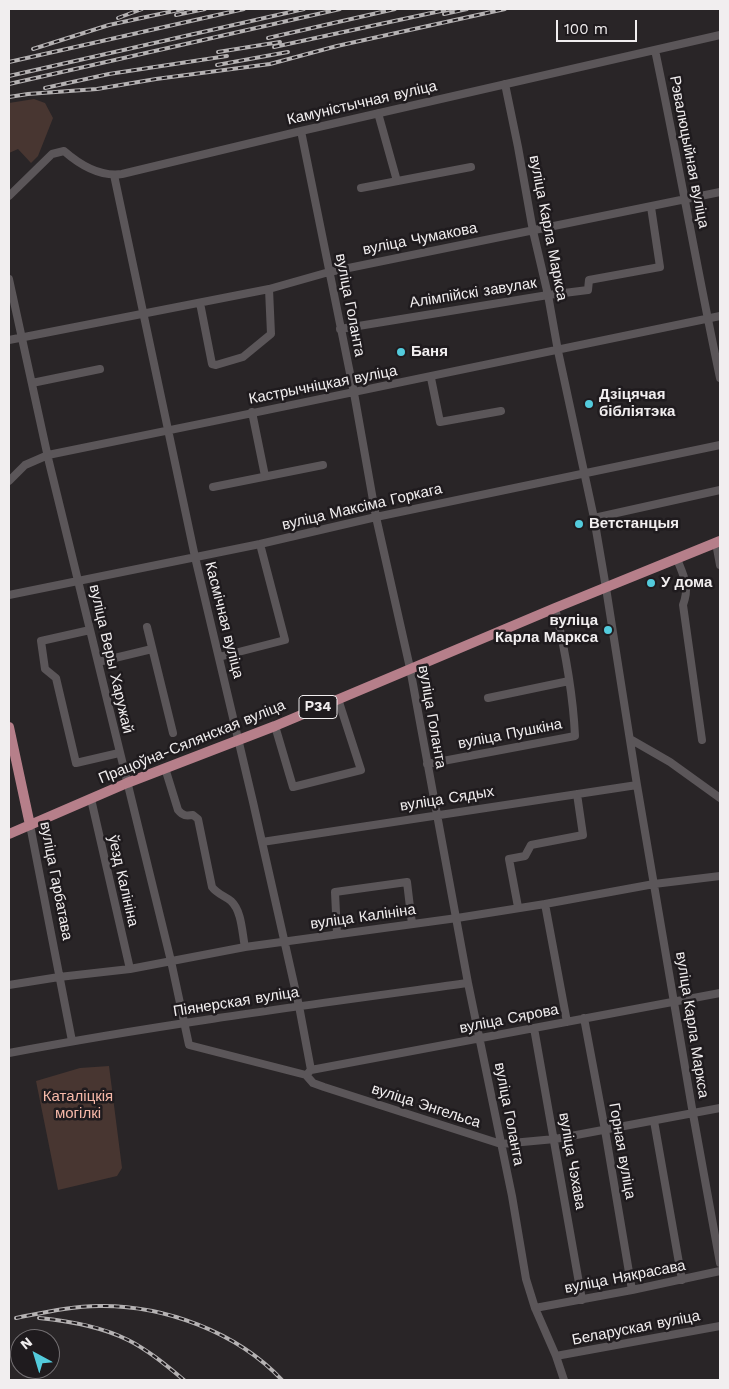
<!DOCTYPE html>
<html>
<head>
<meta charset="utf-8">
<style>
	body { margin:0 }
	#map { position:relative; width:729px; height:1389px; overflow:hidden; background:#292527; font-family:"Work Sans",sans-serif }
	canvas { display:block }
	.frame { position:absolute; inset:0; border:10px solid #f1eeef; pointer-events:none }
	.north { position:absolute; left:10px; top:1329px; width:50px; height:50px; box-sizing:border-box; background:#1f1b1e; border:1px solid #736f72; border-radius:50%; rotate:321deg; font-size:14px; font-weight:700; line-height:20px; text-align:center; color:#f1eeef }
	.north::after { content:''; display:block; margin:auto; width:18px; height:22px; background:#53cbdc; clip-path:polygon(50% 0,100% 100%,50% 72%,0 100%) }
	.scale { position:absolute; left:556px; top:20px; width:81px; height:22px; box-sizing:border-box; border:2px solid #f1eeef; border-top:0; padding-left:6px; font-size:15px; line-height:18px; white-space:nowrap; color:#f1eeef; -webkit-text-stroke:4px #1f1b1e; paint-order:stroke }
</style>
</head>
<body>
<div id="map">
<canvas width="729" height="1389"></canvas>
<div class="frame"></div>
<div class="north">N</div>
<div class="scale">100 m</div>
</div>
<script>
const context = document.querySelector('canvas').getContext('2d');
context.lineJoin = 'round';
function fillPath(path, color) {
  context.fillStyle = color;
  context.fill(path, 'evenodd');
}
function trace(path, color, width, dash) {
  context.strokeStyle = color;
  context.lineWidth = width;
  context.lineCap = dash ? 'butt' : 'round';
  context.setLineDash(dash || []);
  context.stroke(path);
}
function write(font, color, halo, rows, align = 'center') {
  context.font = font + ' "Work Sans",sans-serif';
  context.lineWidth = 5;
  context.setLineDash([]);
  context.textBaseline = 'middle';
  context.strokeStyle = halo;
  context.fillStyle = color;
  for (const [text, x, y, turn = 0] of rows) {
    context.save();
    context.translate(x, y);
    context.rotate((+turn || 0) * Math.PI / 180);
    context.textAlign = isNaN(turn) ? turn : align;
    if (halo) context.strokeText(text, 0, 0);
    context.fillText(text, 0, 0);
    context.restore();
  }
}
const green = new Path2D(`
	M34 99 45 103 53 118 38 156 31 163 18 149 9 153V103Z
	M109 1066 122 1168 117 1176 58 1190 36 1081 80 1068Z`);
const minor = new Path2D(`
	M655 50C678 159 697 269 720 378
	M505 84 518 147 533 231 548 295 558 351 594 518 606 588 637 785 693 1114 720 1263
	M378 113 397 181
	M301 131 354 393 376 517 410 668 468 983 512 1196 526 1279 535 1308 556 1356 564 1380
	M114 175 195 557 253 802 299 1006 311 1070
	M361 188 471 167
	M9 196 52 154 64 151C80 165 101 177 122 174L301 131 720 35
	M9 279 49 462 171 961 189 1045 306 1075 313 1083 324 1087 501 1144 555 1139 720 1108
	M200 303 212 364 216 365 243 357 271 334 269 289
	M340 329 548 295 588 290 589 280 660 267 651 207
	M9 340 269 289 329 272 720 192
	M431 378 440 422 501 411
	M32 383 100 369
	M252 412 265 476
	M9 481 25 465 48 455C272 409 496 364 720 316
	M213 487 323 465
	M594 518 720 490
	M716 543 720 565
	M677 559C684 577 690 586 683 605L702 740
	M9 595 260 544 376 517 720 445
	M147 627 173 733
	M90 630 41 641 45 669 56 678 76 763 119 753
	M219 657 285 640 260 544
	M98 662 152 649
	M488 698 569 681
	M275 726 293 787 361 770 338 699
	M630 739 670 762 720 798
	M427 764 575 736C573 692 565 650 555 608
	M165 768 178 810C183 816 186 816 193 815L198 819 212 887C217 894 225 896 231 901 242 911 242 933 245 947
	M91 799 130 969
	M30 825 72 1041
	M262 842 637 785
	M545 904 567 1022
	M518 907 509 859 525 856 531 845 583 835 577 794
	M337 934 335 892 407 882 412 924
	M9 985 59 977 130 969 245 947 457 918 545 904 654 884 720 876
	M584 1018 605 1130 632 1290
	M534 1028 582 1300
	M9 1053C161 1024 315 1004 468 983
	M309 1072 311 1070 720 993
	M654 1121 682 1280
	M535 1308 632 1290 720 1271
	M556 1356 720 1326`);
const major = new Path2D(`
	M9 727 30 825
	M9 834 127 783 275 726 555 608 720 541`);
const rail = new Path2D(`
	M444 14 467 9
	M176 15 205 9
	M118 18 142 9
	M268 38 395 9
	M274 47 450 9
	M33 49 109 25 183 9
	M218 52 280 42
	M9 62 244 9
	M217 65 288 52
	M9 76 304 9
	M9 84 340 9
	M45 88 109 74 227 56
	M9 97 28 94 97 89 156 79 270 64 337 46 505 9
	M16 1318C42 1313 71 1306 99 1306 164 1305 237 1332 282 1380
	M39 1318C69 1321 100 1326 128 1340 148 1350 167 1366 184 1380`);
const markers = [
	[401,352,5,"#53cbdc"],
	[589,404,5,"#53cbdc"],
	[579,524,5,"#53cbdc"],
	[651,583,5,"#53cbdc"],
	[608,630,5,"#53cbdc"]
];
const shields = [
	[318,707,38]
];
const shieldNames = [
	["Р34",318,707]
];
const streetNames = [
	["Камуністычная вуліца",362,103,-13],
	["Рэвалюцыйная вуліца",689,152,79],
	["вуліца Карла Маркса",548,228,79],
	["вуліца Чумакова",420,239,-11],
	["Алімпійскі завулак",473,293,-9],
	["вуліца Голанта",350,305,79],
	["Кастрычніцкая вуліца",323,385,-11],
	["вуліца Максіма Горкага",362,507,-13],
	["Касмічная вуліца",224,620,76],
	["вуліца Веры Харужай",111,659,77],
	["вуліца Голанта",432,717,80],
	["вуліца Пушкіна",510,734,-11],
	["Працоўна-Сялянская вуліца",192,742,-22],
	["вуліца Сядых",447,799,-9],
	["вуліца Гарбатава",56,881,79],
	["ўезд Калініна",123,881,77],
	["вуліца Калініна",363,917,-8],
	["Піянерская вуліца",236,1002,-9],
	["вуліца Сярова",509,1019,-11],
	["вуліца Карла Маркса",692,1025,81],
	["вуліца Энгельса",426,1106,18],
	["вуліца Голанта",509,1114,79],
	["Горная вуліца",622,1151,80],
	["вуліца Чэхава",572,1161,80],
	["вуліца Някрасава",625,1277,-11],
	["Беларуская вуліца",636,1328,-11]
];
const poiNames = [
	["Баня",411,352],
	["Дзіцячая",599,395],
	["бібліятэка",599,412],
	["Ветстанцыя",589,524],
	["У дома",661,583],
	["вуліца",598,621,"right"],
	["Карла Маркса",598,638,"right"]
];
const parkNames = [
	["Каталіцкія",78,1097],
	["могілкі",78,1114]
];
fillPath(green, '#483631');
trace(minor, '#5b5659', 8);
trace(major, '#b67f8a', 10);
trace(rail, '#b5b2b3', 4);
trace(rail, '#1f1b1e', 2, [5.5]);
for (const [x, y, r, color] of markers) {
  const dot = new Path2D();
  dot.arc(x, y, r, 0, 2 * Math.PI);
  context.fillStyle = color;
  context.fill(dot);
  trace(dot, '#1f1b1e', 2);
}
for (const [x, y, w] of shields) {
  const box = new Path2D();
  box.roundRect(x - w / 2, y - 11.5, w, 23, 4);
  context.fillStyle = '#1f1b1e';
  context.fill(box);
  trace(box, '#f1eeef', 1);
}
write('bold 14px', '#f1eeef', null, shieldNames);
write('15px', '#f1eeef', '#1f1b1e', streetNames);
write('bold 15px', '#f1eeef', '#1f1b1e', poiNames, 'left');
write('15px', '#f6b8a8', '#1f1b1e', parkNames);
</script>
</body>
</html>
